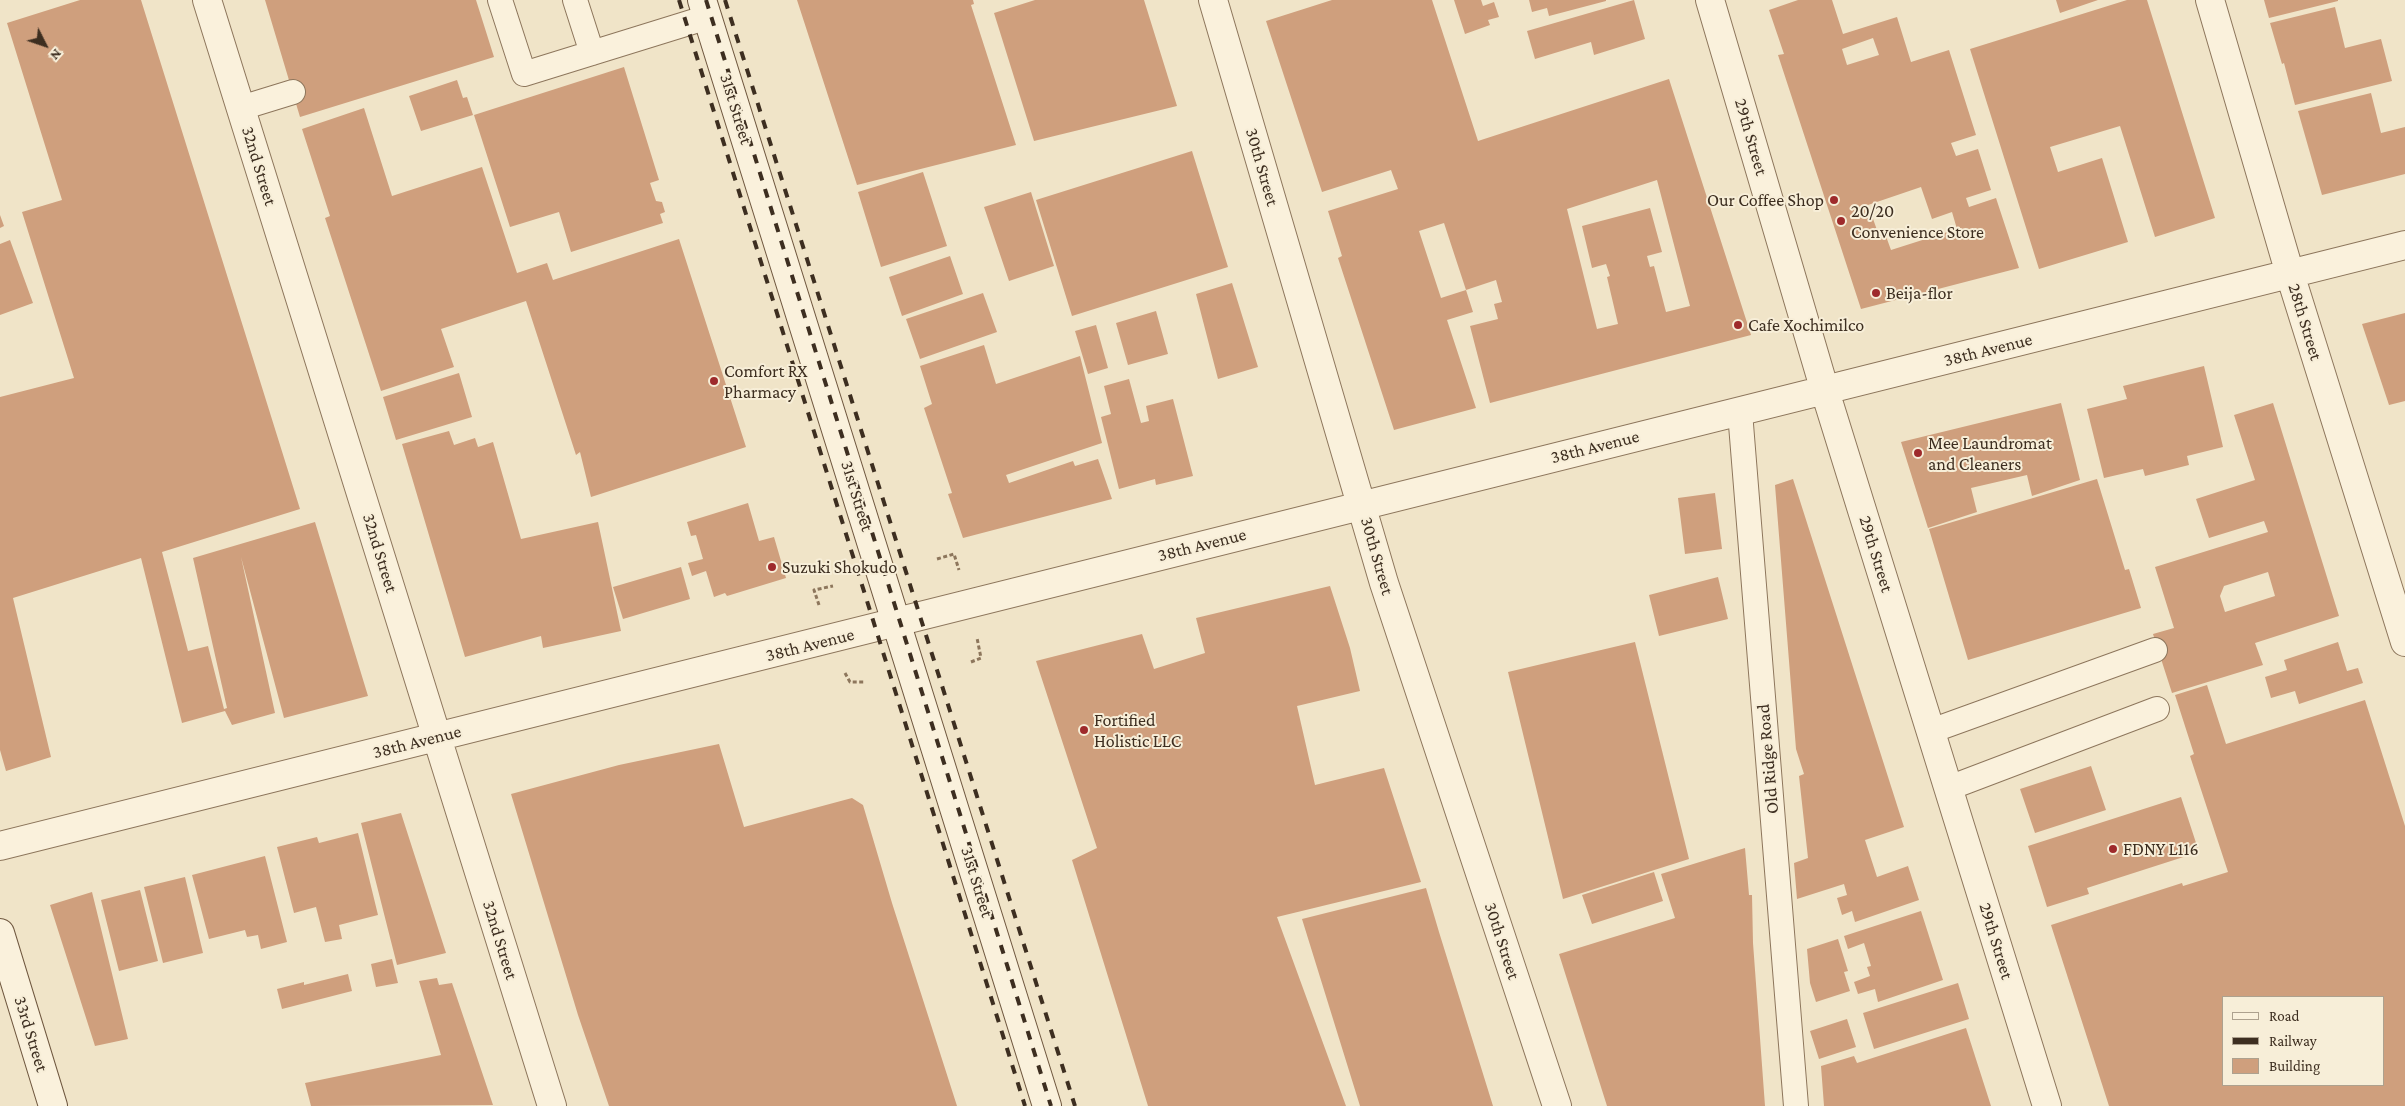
<!DOCTYPE html>
<html>
<head>
<meta charset="utf-8">
<style>
	body { margin:0 }
	#map { position:relative; width:2405px; height:1106px; overflow:hidden; background:#f0e4c8; font-family:"Crimson Pro",serif }
	canvas { display:block }
	.legend { position:absolute; left:2222px; top:996px; width:162px; height:90px; box-sizing:border-box; background:#f7eed8; border:1px solid #ada18e; margin:0; padding:6px 9px; list-style:none; font-size:15px; color:#3d2e20 }
	.legend li { display:flex; align-items:center; gap:10px; height:25px }
	.legend b { width:25px; border:1px solid #ada18e }
	.north { position:absolute; left:20px; top:20px; width:50px; height:50px; -webkit-text-stroke:4px #f7eed8; paint-order:stroke; rotate:131deg; font-size:14px; font-weight:700; line-height:20px; text-align:center; color:#3d2e20 }
	.north::after { content:''; display:block; margin:auto; width:18px; height:22px; background:#3d2e20; clip-path:polygon(50% 0,100% 100%,50% 72%,0 100%) }
</style>
</head>
<body>
<div id="map">
<canvas width="2405" height="1106"></canvas>
<ul class="legend">
<li><b style="height:6px;background:#faf1dc"></b>Road</li>
<li><b style="height:6px;background:#3d2e20"></b>Railway</li>
<li><b style="height:14px;background:#cf9f7d"></b>Building</li>
</ul>
<div class="north">N</div>
</div>
<script>
const context = document.querySelector('canvas').getContext('2d');
context.lineJoin = 'round';
function fillPath(path, color) {
  context.fillStyle = color;
  context.fill(path, 'evenodd');
}
function trace(path, color, width, dash) {
  context.strokeStyle = color;
  context.lineWidth = width;
  context.lineCap = dash ? 'butt' : 'round';
  context.setLineDash(dash || []);
  context.stroke(path);
}
function write(font, color, halo, rows, align = 'center') {
  context.font = font + ' "Crimson Pro",serif';
  context.lineWidth = 4;
  context.setLineDash([]);
  context.textBaseline = 'middle';
  context.strokeStyle = halo;
  context.fillStyle = color;
  for (const [text, x, y, turn = 0] of rows) {
    context.save();
    context.translate(x, y);
    context.rotate((+turn || 0) * Math.PI / 180);
    context.textAlign = isNaN(turn) ? turn : align;
    if (halo) context.strokeText(text, 0, 0);
    context.fillText(text, 0, 0);
    context.restore();
  }
}
const building = new Path2D(`
	M80 0H141L300 509 162 552 188 651 208 646 224 709 227 708 193 558 315 522 368 696 284 718 241 557 275 713 232 725 225 711 182 723 141 558 13 598 51 757 6 771 0 750V397L74 378 22 212 62 200 7 23Z
	M265 0H476L494 57 300 117Z
	M797 0H973L974 4 971 5 1016 145 857 185Z
	M1035 0H1144L1177 106 1034 141 994 13Z
	M1332 0H1432L1478 141 1669 79 1751 335 1490 403 1470 326 1498 319 1494 304 1502 302 1496 280 1466 290 1444 223 1419 231 1441 298 1466 290 1473 312 1447 320 1476 408 1394 430 1338 258 1342 256 1328 211 1398 189 1391 170 1322 192 1266 21ZM1657 180 1690 306 1666 312 1654 266 1650 267 1647 256 1662 252 1650 208 1582 226 1592 268 1606 264 1610 276 1607 277 1618 324 1597 329 1567 209Z
	M1454 0H1481L1483 6 1494 2 1499 17 1488 20 1490 25 1465 34Z
	M1529 0H1606V1L1549 16 1547 8 1532 12Z
	M1634 0 1645 39 1594 55 1591 42 1535 59 1527 31Z
	M1798 0H1832L1843 34 1897 17 1911 62 1949 50 1976 135 1951 143 1956 156 1978 149 1991 190 1966 198 1969 207 1996 198 2019 268 1861 309 1778 55 1784 54 1769 10ZM1873 38 1879 55 1847 65 1842 49ZM1921 187 1932 219 1952 212 1957 229 1891 250 1883 228 1877 230 1868 205Z
	M2056 0H2098L2060 13Z
	M2127 0H2147L2215 218 2155 237 2120 126 2050 147 2058 172 2102 158 2128 242 2039 269 1970 49Z
	M2264 0H2338V1L2269 18Z
	M2335 7 2345 48 2381 39 2392 81 2295 105 2284 63 2282 64 2270 23Z
	M624 67 659 180 650 183 656 201 662 202 665 212 660 214 663 223 571 252 559 212 510 227 474 115Z
	M457 80 463 98 467 97 473 115 421 131 409 96Z
	M2371 93 2381 133 2405 127V174L2322 195 2298 111Z
	M364 108 392 196 482 167 517 273 547 263 553 280 679 239 746 447 591 497 580 452 576 455 526 301 441 329 454 367 381 391 325 218 330 216 302 129Z
	M1192 151 1228 267 1072 316 1036 200Z
	M923 172 947 246 881 267 858 192Z
	M1031 192 1054 266 1009 281 984 207Z
	M0 215 4 226 0 228Z
	M10 240 33 303 0 315V244Z
	M950 256 963 294 902 316 889 277Z
	M1232 283 1258 367 1218 379 1196 294Z
	M983 293 997 332 920 359 906 319Z
	M1156 311 1168 354 1128 365 1116 323Z
	M2405 313V401L2389 405 2362 324Z
	M1096 325 1108 368 1088 374 1075 331Z
	M984 345 996 384 1080 356 1102 443 1006 475 1009 483 1073 461 1075 466 1098 459 1112 499 963 538 948 494 952 493 924 408 932 404 920 366Z
	M2204 366 2223 447 2187 456 2189 465 2145 476 2143 469 2104 478 2087 409 2127 399 2123 386Z
	M459 373 472 417 396 440 383 397Z
	M1129 379 1141 423 1149 421 1146 406 1173 399 1193 476 1156 485 1155 479 1119 489 1101 417 1111 414 1104 386Z
	M2061 403 2080 480 2032 496 2027 475 1971 488 1977 512 1928 528 1901 442Z
	M2273 403 2339 616 2255 643 2263 665 2172 693 2153 634 2174 628 2155 567 2268 532 2264 521 2209 538 2196 499 2255 480 2234 415ZM2268 572 2275 596 2225 612 2220 596 2224 586Z
	M449 431 454 445 475 438 478 447 493 442 521 539 598 522 621 631 543 648 541 636 465 657 402 444Z
	M1793 479 1904 827 1865 840 1877 877 1908 866 1919 900 1855 922 1852 911 1842 915 1837 898 1847 895 1844 884 1797 899 1794 863 1808 858 1799 776 1804 774 1796 749 1775 485Z
	M2097 479 2125 570 2129 569 2141 608 1968 660 1929 529Z
	M1715 493 1722 549 1685 554 1678 498Z
	M748 503 759 541 774 537 786 578 727 596 725 593 714 597 706 571 692 576 688 563 703 559 696 535 691 536 687 522Z
	M681 567 690 599 623 619 613 587Z
	M1718 577 1728 619 1659 636 1649 595Z
	M1330 586 1350 648 1360 691 1297 706 1315 785 1384 768 1421 882 1277 917 1346 1106H1148L1072 860 1097 848 1036 661 1142 634 1154 669 1205 653 1196 618Z
	M1635 642 1689 859 1563 899 1508 672Z
	M2338 642 2347 671 2358 668 2363 683 2299 704 2295 691 2271 698 2265 677 2287 670 2284 660Z
	M2207 685 2226 744 2365 700 2405 826V1106H2109L2051 925 2182 883 2183 886 2228 872 2190 756 2194 754 2175 695ZM2224 997H2384V1085H2224Z
	M719 744 744 827 852 798 863 805 892 903 957 1106H609L578 1015 511 794 619 765Z
	M2091 766 2106 810 2035 833 2020 789Z
	M2181 797 2199 852 2087 888 2089 894 2047 907 2028 846Z
	M401 813 446 953 397 965 361 823Z
	M358 833 378 915 339 925 342 939 325 942 316 907 294 913 277 847 317 837 319 843Z
	M1745 848 1749 895H1752L1753 943 1765 1106H1607L1559 954 1675 918 1661 874Z
	M265 856 287 942 261 949 258 935 247 937 245 930 209 939 192 875Z
	M1654 872 1663 901 1592 924 1582 895Z
	M185 877 203 953 163 963 144 887Z
	M1426 888 1439 932 1493 1106H1360L1302 919Z
	M140 890 158 961 119 971 101 900Z
	M92 892 128 1039 95 1046 50 905Z
	M1921 911 1943 980 1878 1002 1875 989 1858 994 1854 982 1870 976 1867 967 1871 966 1864 943 1848 949 1844 936Z
	M1838 939 1848 971 1844 972 1850 991 1816 1002 1810 983 1807 949Z
	M392 959 398 983 376 987 371 964Z
	M348 974 352 991 282 1009 277 989 304 982V985Z
	M437 978 439 985 452 983 493 1105 311 1106 305 1083 441 1055 419 981Z
	M1958 983 1969 1019 1874 1049 1863 1013Z
	M1847 1019 1856 1047 1819 1059 1810 1031Z
	M1966 1028 1991 1106H1824L1821 1066 1854 1056 1857 1063Z`);
const path = new Path2D(`
	M937 559 954 554 959 570
	M819 605 814 590 833 586
	M971 662 981 658 977 638
	M845 673 850 682H865`);
const lane = new Path2D(`
	M500 0 524 74 708 17
	M575 0 592 53
	M241 108 293 92
	M1740 412 1796 1106
	M1931 731 2155 650
	M1949 788 2157 709`);
const street = new Path2D(`
	M207 0 552 1106
	M1213 0 1384 583 1557 1106
	M1710 0 1825 391 2047 1106
	M2210 0 2290 274 2405 642
	M0 846 2405 245`);
const secondary = new Path2D(`
	M702 0 1047 1106
	M0 933 53 1106`);
const rail = new Path2D(`
	M679 0 1025 1106
	M706 0 1051 1106
	M725 0 1075 1106`);
const markers = [
	[1834,200,5,"#9e2a2b"],
	[1841,221,5,"#9e2a2b"],
	[1876,293,5,"#9e2a2b"],
	[1738,325,5,"#9e2a2b"],
	[714,381,5,"#9e2a2b"],
	[1918,453,5,"#9e2a2b"],
	[772,567,5,"#9e2a2b"],
	[1084,730,5,"#9e2a2b"],
	[2113,849,5,"#9e2a2b"]
];
const streetNames = [
	["31st Street",736,109,73],
	["29th Street",1751,137,74],
	["32nd Street",259,166,73],
	["30th Street",1262,167,74],
	["28th Street",2305,322,73],
	["38th Avenue",1988,350,-14],
	["38th Avenue",1595,447,-14],
	["31st Street",857,496,73],
	["38th Avenue",1202,545,-14],
	["32nd Street",380,553,73],
	["29th Street",1876,554,73],
	["30th Street",1377,556,74],
	["38th Avenue",810,645,-14],
	["38th Avenue",417,742,-14],
	["Old Ridge Road",1768,759,-95],
	["31st Street",977,882,73],
	["32nd Street",500,940,73],
	["30th Street",1502,941,72],
	["29th Street",1996,941,73],
	["33rd Street",31,1034,73]
];
const poiNames = [
	["Our Coffee Shop",1824,200,"right"],
	["20/20",1851,211],
	["Convenience Store",1851,232],
	["Beija-flor",1886,293],
	["Cafe Xochimilco",1748,325],
	["Comfort RX",724,371],
	["Pharmacy",724,392],
	["Mee Laundromat",1928,443],
	["and Cleaners",1928,464],
	["Suzuki Shokudo",782,567],
	["Fortified",1094,720],
	["Holistic LLC",1094,741],
	["FDNY L116",2123,849]
];
fillPath(building, '#cf9f7d');
trace(lane, '#8d765c', 26);
trace(street, '#8d765c', 30);
trace(secondary, '#6f573f', 30);
trace(path, '#8d765c', 3, [4, 2.5]);
trace(lane, '#faf1dc', 24);
trace(street, '#faf1dc', 28);
trace(secondary, '#faf1dc', 28);
trace(rail, '#3d2e20', 4, [9, 9]);
for (const [x, y, r, color] of markers) {
  const dot = new Path2D();
  dot.arc(x, y, r, 0, 2 * Math.PI);
  context.fillStyle = color;
  context.fill(dot);
  trace(dot, '#f7eed8', 2);
}
write('18px', '#3d2e20', '#f7eed8', streetNames);
write('18px', '#3d2e20', '#f7eed8', poiNames, 'left');
</script>
</body>
</html>
